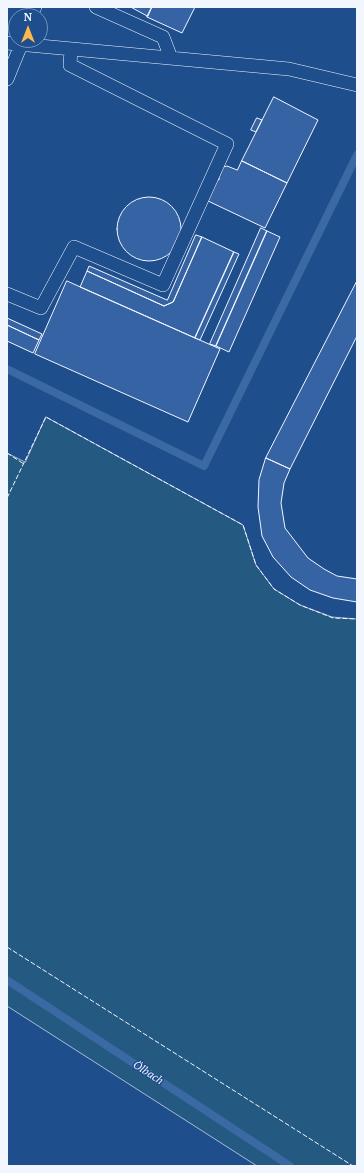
<!DOCTYPE html>
<html>
<head>
<meta charset="utf-8">
<style>
	body { margin:0 }
	#map { position:relative; width:364px; height:1173px; overflow:hidden; background:#1f4e8c; font-family:"PT Serif",serif }
	canvas { display:block }
	.frame { position:absolute; inset:0; border:8px solid #f2f6ff; pointer-events:none }
	.north { position:absolute; left:8px; top:8px; width:40px; height:40px; box-sizing:border-box; background:#1f4e8c; border:1px solid #7391ba; border-radius:50%; rotate:0deg; font-size:11px; font-weight:700; line-height:16px; text-align:center; color:#f2f6ff }
	.north::after { content:''; display:block; margin:auto; width:14px; height:18px; background:#ffb74d; clip-path:polygon(50% 0,100% 100%,50% 72%,0 100%) }
</style>
</head>
<body>
<div id="map">
<canvas width="364" height="1173"></canvas>
<div class="frame"></div>
<div class="north">N</div>
</div>
<script>
const context = document.querySelector('canvas').getContext('2d');
context.lineJoin = 'round';
function fillPath(path, color) {
  context.fillStyle = color;
  context.fill(path, 'evenodd');
}
function trace(path, color, width, dash) {
  context.strokeStyle = color;
  context.lineWidth = width;
  context.lineCap = dash ? 'butt' : 'round';
  context.setLineDash(dash || []);
  context.stroke(path);
}
function write(font, color, halo, rows, align = 'center') {
  context.font = font + ' "PT Serif",serif';
  context.lineWidth = 3;
  context.setLineDash([]);
  context.textBaseline = 'middle';
  context.strokeStyle = halo;
  context.fillStyle = color;
  for (const [text, x, y, turn = 0] of rows) {
    context.save();
    context.translate(x, y);
    context.rotate((+turn || 0) * Math.PI / 180);
    context.textAlign = isNaN(turn) ? turn : align;
    if (halo) context.strokeText(text, 0, 0);
    context.fillText(text, 0, 0);
    context.restore();
  }
}
const green = new Path2D(`
	M46 417 243 525 256 565 274 589 300 605 332 617 357 619V1166H257L7 1006V453L25 462Z`);
const stream = new Path2D(`
	M7 369 204 466 357 155
	M7 980 290 1166`);
const building = new Path2D(`
	M131 7H152L148 16Z
	M152 7H195L182 33 147 17Z
	M274 97 318 120 287 183 242 161Z
	M257 118 262 120 256 132 251 130Z
	M242 161 287 183 265 228 206 200 217 179 219 180V177L223 167 227 166 237 170Z
	M117 229a32 32 0 1 1 64 0a32 32 0 1 1-64 0Z
	M261 228 267 231 216 346 210 344Z
	M267 231 280 237 229 352 216 346Z
	M196 235 202 237 173 302 164 306 87 271 89 266 167 300Z
	M202 237 234 252 195 338 80 287 87 271 164 306 173 302Z
	M234 252 239 254 200 340 195 338Z
	M67 281 220 349 188 422 35 354Z
	M357 281V336L290 469 266 458Z
	M7 318 42 334 39 340 7 325Z
	M7 325 39 340 33 353 7 341Z
	M266 458 290 469 284 483 281 503 285 528 308 558 324 569 337 576 357 579V602L333 598 310 590 291 577 273 557 262 536 258 507 259 480Z`);
const lane = new Path2D(`
	M96 7 163 37 171 58
	M31 16 35 7
	M7 43 289 69 357 85
	M7 79 23 40
	M7 294 41 308 74 247 163 285 227 144 70 65 71 49`);
const fence = new Path2D(`
	M7 453 24 464
	M7 498 46 417 243 525 256 565 274 589 300 605 333 618 357 619
	M7 947 353 1166`);
const waterNames = [
	["Ölbach",148,1073,33]
];
fillPath(green, '#245a82');
trace(green, '#a8bbd7', 1);
trace(stream, '#3b69a3', 8);
fillPath(building, '#3563a3');
trace(building, '#f2f6ff', 1);
trace(lane, '#f2f6ff', 14);
trace(lane, '#1f4e8c', 13);
trace(fence, '#f2f6ff', 1, [5, 2]);
write('italic 11px', '#f2f6ff', '#1f4e8c', waterNames);
</script>
</body>
</html>
